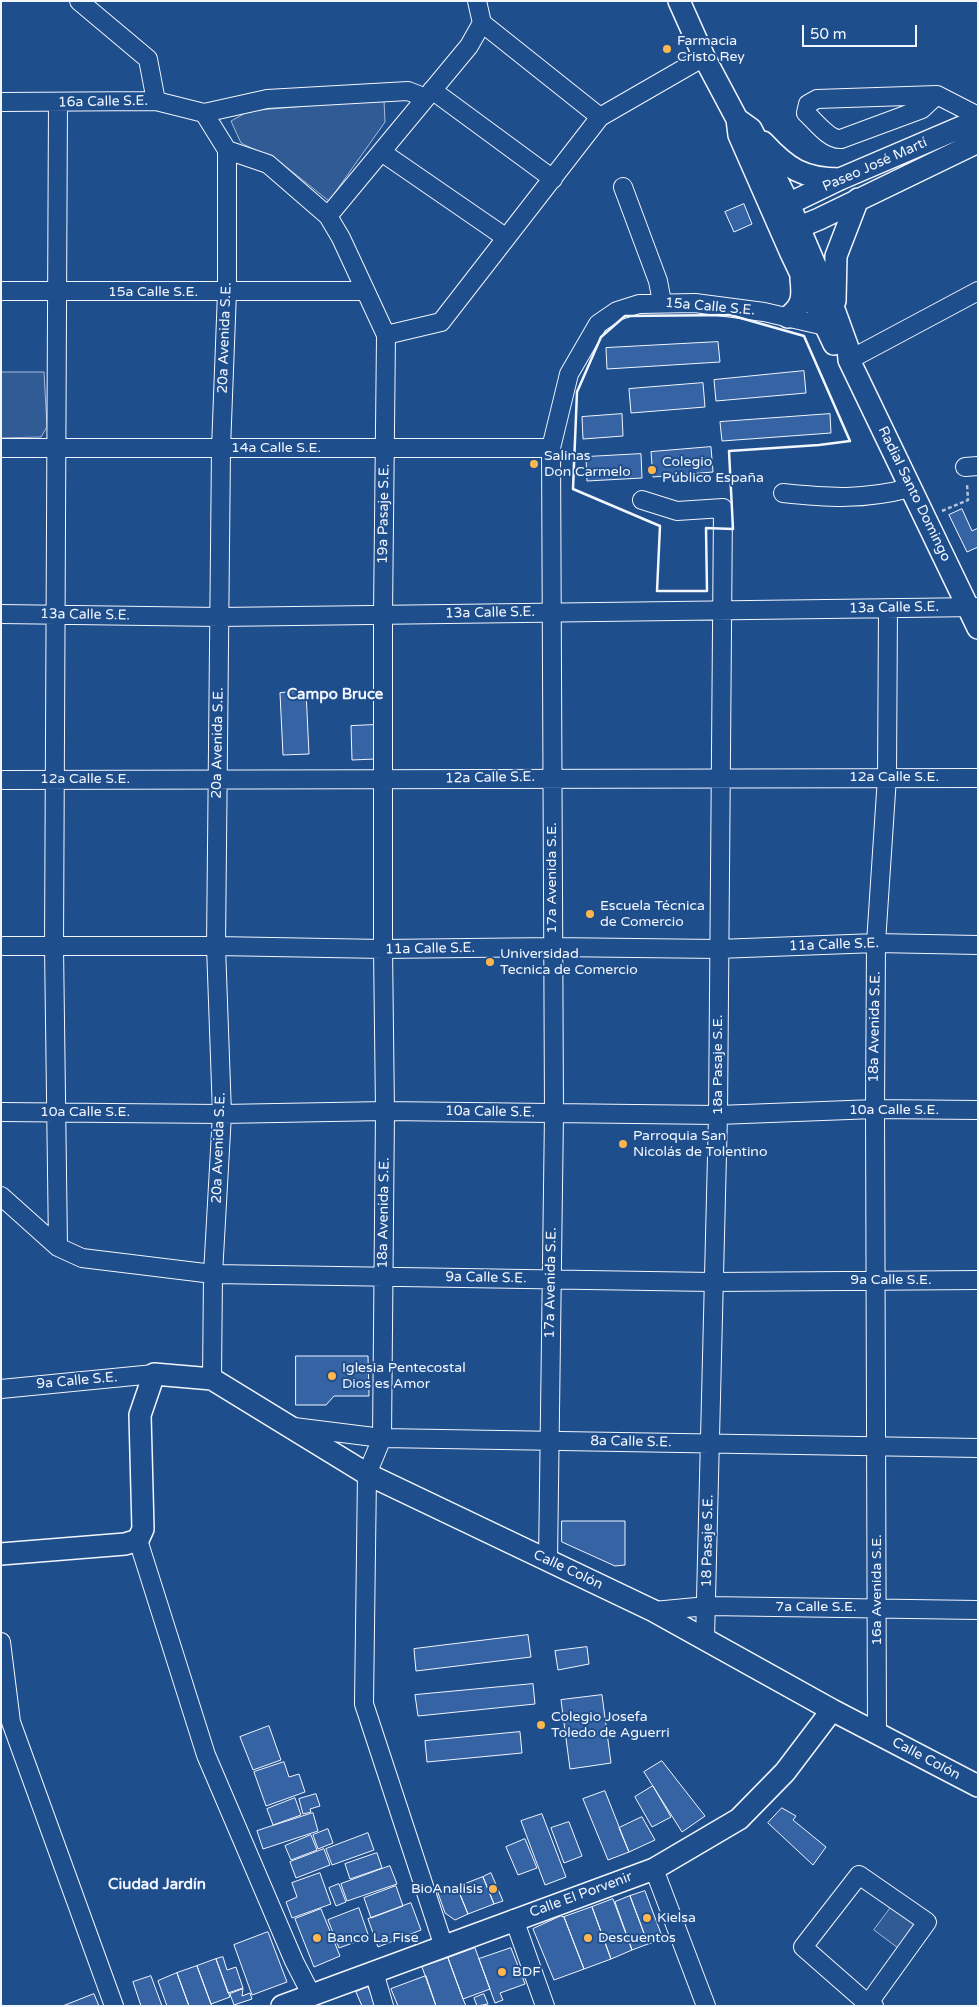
<!DOCTYPE html>
<html>
<head>
<meta charset="utf-8">
<style>
	body { margin:0 }
	#map { position:relative; width:979px; height:2007px; overflow:hidden; background:#1f4e8c; font-family:"Varela Round",sans-serif }
	canvas { display:block }
	.frame { position:absolute; inset:0; border:2px solid #f2f6ff; pointer-events:none }
	.scale { position:absolute; left:802px; top:25px; width:115px; height:22px; box-sizing:border-box; border:2px solid #f2f6ff; border-top:0; padding-left:6px; font-size:15px; line-height:18px; white-space:nowrap; color:#f2f6ff; -webkit-text-stroke:4px #1f4e8c; paint-order:stroke }
</style>
</head>
<body>
<div id="map">
<canvas width="979" height="2007"></canvas>
<div class="frame"></div>
<div class="scale">50 m</div>
</div>
<script>
const context = document.querySelector('canvas').getContext('2d');
context.lineJoin = 'round';
function fillPath(path, color) {
  context.fillStyle = color;
  context.fill(path, 'evenodd');
}
function trace(path, color, width, dash) {
  context.strokeStyle = color;
  context.lineWidth = width;
  context.lineCap = dash ? 'butt' : 'round';
  context.setLineDash(dash || []);
  context.stroke(path);
}
function write(font, color, halo, rows, align = 'center') {
  context.font = font + ' "Varela Round",sans-serif';
  context.lineWidth = 4;
  context.setLineDash([]);
  context.textBaseline = 'middle';
  context.strokeStyle = halo;
  context.fillStyle = color;
  for (const [text, x, y, turn = 0] of rows) {
    context.save();
    context.translate(x, y);
    context.rotate((+turn || 0) * Math.PI / 180);
    context.textAlign = isNaN(turn) ? turn : align;
    if (halo) context.strokeText(text, 0, 0);
    context.fillText(text, 0, 0);
    context.restore();
  }
}
const green = new Path2D(`
	M384 100 385 122 329 201 280 162 241 143 231 121 249 111Z
	M1 372H44L47 427 41 437 1 438Z
	M895 1902 923 1924 902 1951 874 1930Z`);
const building = new Path2D(`
	M744 204 752 224 734 232 725 212Z
	M718 342 720 362 607 369 606 348Z
	M804 371 806 393 716 401 714 380Z
	M703 383 705 407 631 413 629 389Z
	M622 414 623 436 583 439 582 417Z
	M830 414 831 433 722 441 720 422Z
	M711 447 713 472 653 477 651 452Z
	M641 454 642 478 587 481 586 457Z
	M962 509 972 531 978 528V547L967 552 949 515Z
	M306 691 309 754 283 755 280 693Z
	M374 725 375 759 352 760 351 726Z
	M296 1356H368L369 1396H334L326 1405H296Z
	M562 1521H625V1565L615 1566 562 1542Z
	M528 1635 531 1657 416 1671 414 1649Z
	M587 1647 589 1664 558 1670 555 1651Z
	M533 1684 535 1704 418 1716 415 1695Z
	M602 1695 611 1763 570 1769 561 1700Z
	M269 1726 281 1760 253 1770 240 1737Z
	M520 1732 522 1753 427 1762 425 1741Z
	M662 1761 705 1816 682 1832 644 1772Z
	M284 1762 289 1777 299 1774 305 1792 266 1806 254 1772Z
	M653 1786 671 1817 652 1827 635 1797Z
	M605 1791 629 1852 608 1860 583 1799Z
	M316 1794 320 1806 310 1809 311 1812 303 1814 299 1799Z
	M295 1798 301 1815 273 1825 267 1809Z
	M782 1808 796 1816 793 1820 826 1847 813 1865 768 1823Z
	M313 1813 318 1831 263 1849 257 1831Z
	M542 1814 566 1877 545 1885 521 1821Z
	M642 1817 655 1840 629 1852 619 1828Z
	M569 1822 582 1856 564 1863 551 1828Z
	M328 1829 333 1843 318 1849 313 1835Z
	M368 1833 374 1850 332 1865 326 1849Z
	M311 1835 317 1850 291 1860 285 1846Z
	M525 1839 537 1868 518 1875 506 1847Z
	M324 1849 330 1865 296 1878 290 1862Z
	M377 1853 382 1868 350 1879 345 1864Z
	M390 1866 397 1884 347 1901 341 1884Z
	M320 1873 331 1904 292 1918 286 1902 297 1897 292 1883Z
	M491 1873 503 1901 494 1904 483 1877Z
	M483 1877 494 1904 468 1914 457 1887Z
	M339 1884 346 1902 336 1906 329 1888Z
	M396 1886 403 1906 371 1918 364 1898Z
	M457 1887 468 1914 455 1920 445 1913 438 1893Z
	M645 1891 663 1939 648 1944 630 1896Z
	M630 1896 648 1944 632 1950 615 1902Z
	M613 1899 632 1950 611 1959 592 1907Z
	M411 1903 421 1930 378 1947 368 1919Z
	M592 1907 611 1959 584 1969 564 1917Z
	M359 1908 369 1937 339 1948 328 1920Z
	M321 1909 340 1956 314 1967 295 1919Z
	M561 1916 564 1917 584 1969 554 1980 533 1929Z
	M268 1932 287 1982 252 1995 234 1945Z
	M475 1948 490 1989 463 1999 448 1958Z
	M511 1948 525 1984 500 1993 503 2000 495 2003 479 1959Z
	M223 1957 227 1970 236 1967 243 1988 228 1993 216 1959Z
	M448 1958 463 1999 466 2006H436L422 1967Z
	M216 1959 230 1997 211 2004 197 1966Z
	M197 1966 211 2004 212 2006H189L177 1973Z
	M177 1973 189 2006H167L158 1981Z
	M151 1976 162 2006H141L133 1982Z
	M426 1976 436 2006H398L391 1989Z
	M368 1987 376 2006H362L356 1992Z
	M243 1989 242 1996 250 1993 252 1999 234 2005 230 1994Z
	M94 1994 99 2006H63Z
	M484 1994 488 2004 477 2006 474 1998Z`);
const path = new Path2D(`
	M942 511 968 500 967 484`);
const minor = new Path2D(`
	M79 1 148 59 156 101
	M482 23 600 117
	M432 90 553 179
	M937 95 922 109 841 139C829 140 815 121 806 113L808 104 817 99 937 95 978 116
	M1 102 156 101 204 113 267 99 408 91 426 98
	M58 102 54 946 58 1247
	M204 113 227 150V292L221 448 216 946 222 1114 213 1274 212 1379
	M227 150 268 164 328 216 341 238 386 335 383 614V949L385 1111 382 1438 367 1474 364 1704 444 1947
	M383 153 505 237
	M623 187 658 281 662 302
	M328 216 469 46 482 23 477 1
	M1 291H365
	M386 335 441 322 600 117 704 57
	M849 360 978 291
	M1 448H551
	M965 467 978 466
	M783 493C831 498 863 500 910 488
	M642 500 677 511 723 508 718 1115 705 1639
	M1 614 219 617 978 607
	M1 780 978 778
	M1 946H216L383 949 552 947 718 949 876 943 978 945
	M1 1112 222 1114 385 1111 718 1115 875 1109 978 1110
	M1 1196 58 1247 82 1258 213 1274 712 1282 978 1280
	M1 1389 154 1374
	M294 1427 382 1438 978 1448
	M138 1540 206 1755 294 1961 311 1994
	M548 1561 554 1113 551 448 569 374 598 324 617 311 639 304 695 303 764 312 825 326
	M654 1611 707 1606 978 1610
	M1 1642 11 1722 114 2006
	M877 1734 875 1109 876 943 887 777 888 608
	M654 1869 706 2006
	M514 1919 545 2006
	M374 1972 384 2006
	M868 2004 927 1922 859 1875 803 1947 868 2004 874 2006`);
const major = new Path2D(`
	M679 1 704 57 737 119 739 135 790 251 834 344
	M737 119 751 129 789 204 835 312 848 348 849 360 978 628
	M763 142C787 168 803 179 840 179
	M776 210 840 179 978 120
	M785 233 819 219 978 142
	M835 301 836 256 858 199
	M788 317C803 306 803 296 801 279
	M1 1554 125 1544 138 1540 143 1529 140 1415 154 1374 212 1379 367 1474 654 1611 832 1710 978 1786
	M282 2006 654 1869 739 1819 785 1772 832 1710`);
const wall = new Path2D(`
	M730 315 804 336 850 441 819 445 729 451 733 529 706 528 707 591H657L660 526 573 489 577 392 601 337 625 316Z`);
const markers = [
	[667,49,5,"#ffb74d"],
	[534,464,5,"#ffb74d"],
	[652,470,5,"#ffb74d"],
	[590,914,5,"#ffb74d"],
	[490,962,5,"#ffb74d"],
	[623,1144,5,"#ffb74d"],
	[332,1376,5,"#ffb74d"],
	[541,1725,5,"#ffb74d"],
	[493,1889,5,"#ffb74d"],
	[647,1918,5,"#ffb74d"],
	[317,1938,5,"#ffb74d"],
	[588,1938,5,"#ffb74d"],
	[502,1972,5,"#ffb74d"]
];
const poiNames = [
	["Farmacia",677,41],
	["Cristo Rey",677,57],
	["Salinas",544,456],
	["Don Carmelo",544,472],
	["Colegio",662,462],
	["Público España",662,478],
	["Escuela Técnica",600,906],
	["de Comercio",600,922],
	["Universidad",500,954],
	["Tecnica de Comercio",500,970],
	["Parroquia San",633,1136],
	["Nicolás de Tolentino",633,1152],
	["Iglesia Pentecostal",342,1368],
	["Dios es Amor",342,1384],
	["Colegio Josefa",551,1717],
	["Toledo de Aguerri",551,1733],
	["BioAnalisis",483,1889,"right"],
	["Kielsa",657,1918],
	["Banco La Fise",327,1938],
	["Descuentos",598,1938],
	["BDF",512,1972]
];
const streetNames = [
	["16a Calle S.E.",103,102,-1],
	["Paseo José Martí",875,165,-24],
	["15a Calle S.E.",153,292],
	["15a Calle S.E.",710,307,5],
	["20a Avenida S.E.",225,338,-88],
	["14a Calle S.E.",276,448],
	["Radial Santo Domingo",914,494,64],
	["19a Pasaje S.E.",384,514,-89],
	["13a Calle S.E.",894,608,-1],
	["13a Calle S.E.",490,613,-1],
	["13a Calle S.E.",85,615,1],
	["20a Avenida S.E.",218,743,-89],
	["12a Calle S.E.",894,777],
	["12a Calle S.E.",490,778,-1],
	["12a Calle S.E.",85,779],
	["17a Avenida S.E.",552,878,-90],
	["11a Calle S.E.",834,945,-2],
	["11a Calle S.E.",430,949,-1],
	["18a Avenida S.E.",875,1027,-89],
	["18a Pasaje S.E.",718,1065,-90],
	["10a Calle S.E.",894,1110],
	["10a Calle S.E.",85,1112],
	["10a Calle S.E.",490,1112,1],
	["20a Avenida S.E.",219,1148,-88],
	["18a Avenida S.E.",384,1213,-89],
	["9a Calle S.E.",486,1278,1],
	["9a Calle S.E.",891,1280],
	["17a Avenida S.E.",551,1283,-89],
	["9a Calle S.E.",77,1381,-5],
	["8a Calle S.E.",631,1442,1],
	["18 Pasaje S.E.",708,1541,-89],
	["Calle Colón",568,1570,25],
	["16a Avenida S.E.",877,1590,-90],
	["7a Calle S.E.",816,1607],
	["Calle Colón",926,1759,28],
	["Calle El Porvenir",581,1895,-20]
];
const neighbourhoodNames = [
	["Campo Bruce",335,695],
	["Ciudad Jardín",157,1885]
];
fillPath(green, '#305b95');
trace(green, '#a8bbd7', 1);
fillPath(building, '#3563a3');
trace(building, '#f2f6ff', 1);
trace(minor, '#f2f6ff', 20);
trace(major, '#f2f6ff', 24);
trace(path, '#b3c4dc', 2.5, [4, 2.5]);
trace(minor, '#1f4e8c', 18);
trace(major, '#1f4e8c', 21);
trace(wall, '#f2f6ff', 2.5);
for (const [x, y, r, color] of markers) {
  const dot = new Path2D();
  dot.arc(x, y, r, 0, 2 * Math.PI);
  context.fillStyle = color;
  context.fill(dot);
  trace(dot, '#1f4e8c', 2);
}
write('14px', '#f2f6ff', '#1f4e8c', poiNames, 'left');
write('14px', '#f2f6ff', '#1f4e8c', streetNames);
write('bold 15px', '#f2f6ff', '#1f4e8c', neighbourhoodNames);
</script>
</body>
</html>
